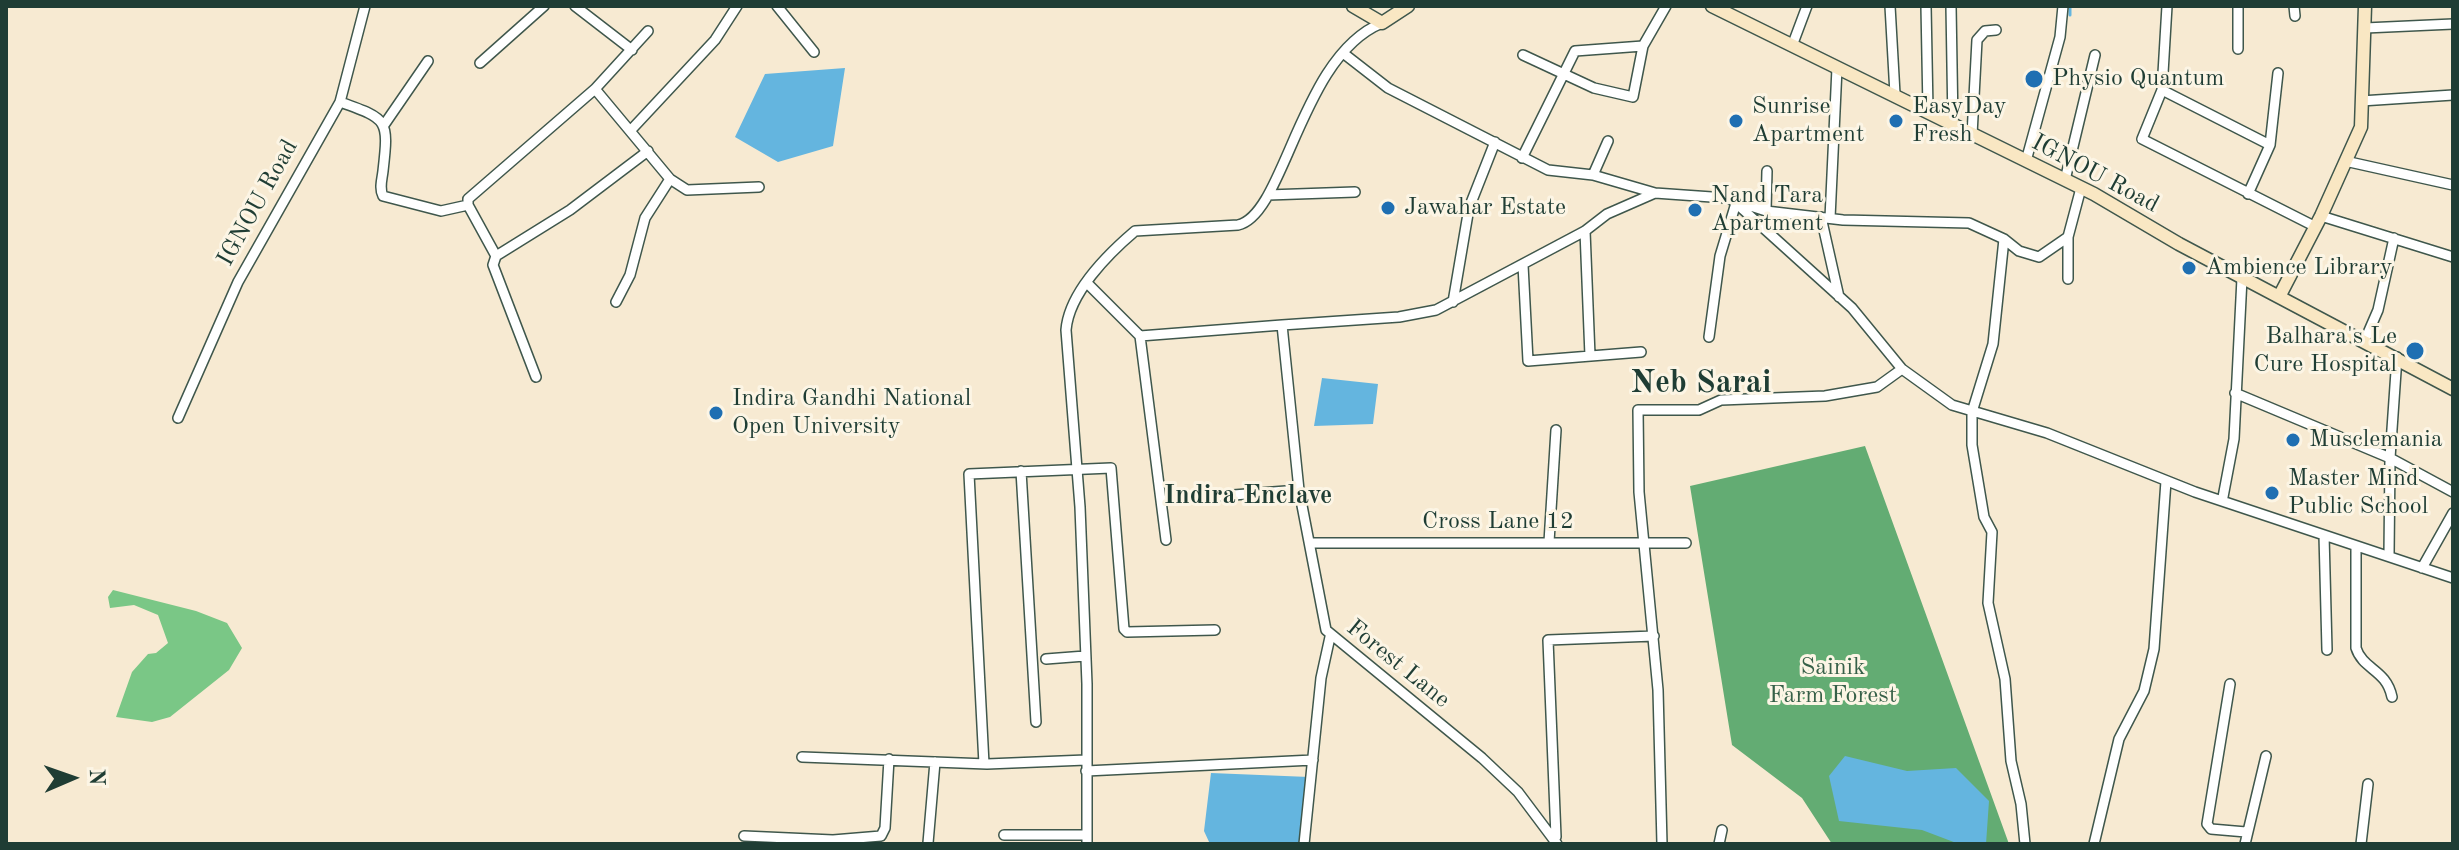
<!DOCTYPE html>
<html>
<head>
<meta charset="utf-8">
<style>
	body { margin:0 }
	#map { position:relative; width:2459px; height:850px; overflow:hidden; background:#f7ead2; font-family:"Old Standard TT",serif }
	canvas { display:block }
	.frame { position:absolute; inset:0; border:8px solid #1f3d34; pointer-events:none }
	.north { position:absolute; left:32px; top:738px; width:80px; height:80px; -webkit-text-stroke:6px #fcf5e5; paint-order:stroke; rotate:88deg; font-size:22px; font-weight:700; line-height:32px; text-align:center; color:#1f3d34 }
	.north::after { content:''; display:block; margin:auto; width:28px; height:36px; background:#1f3d34; clip-path:polygon(50% 0,100% 100%,50% 72%,0 100%) }
</style>
</head>
<body>
<div id="map">
<canvas width="2459" height="850"></canvas>
<div class="frame"></div>
<div class="north">N</div>
</div>
<script>
const context = document.querySelector('canvas').getContext('2d');
context.lineJoin = 'round';
function fillPath(path, color) {
  context.fillStyle = color;
  context.fill(path, 'evenodd');
}
function trace(path, color, width, dash) {
  context.strokeStyle = color;
  context.lineWidth = width;
  context.lineCap = dash ? 'butt' : 'round';
  context.setLineDash(dash || []);
  context.stroke(path);
}
function write(font, color, halo, rows, align = 'center') {
  context.font = font + ' "Old Standard TT",serif';
  context.lineWidth = 6;
  context.setLineDash([]);
  context.textBaseline = 'middle';
  context.strokeStyle = halo;
  context.fillStyle = color;
  for (const [text, x, y, turn = 0] of rows) {
    context.save();
    context.translate(x, y);
    context.rotate((+turn || 0) * Math.PI / 180);
    context.textAlign = isNaN(turn) ? turn : align;
    if (halo) context.strokeText(text, 0, 0);
    context.fillText(text, 0, 0);
    context.restore();
  }
}
const green = new Path2D(`
	M113 590 196 611 227 623 242 648 229 670 170 717 152 722 116 717 132 672 148 654 156 653 168 643 158 615 134 605 110 608 108 597Z`);
const forest = new Path2D(`
	M1865 446 2009 844H1832L1802 798 1732 745 1690 486Z`);
const water = new Path2D(`
	M845 68 833 146 778 162 735 137 765 74Z
	M1322 378 1378 384 1373 424 1314 426Z
	M1845 756 1907 771 1956 768 1989 801 1986 844H1959L1922 830 1839 821 1829 776Z
	M1211 773 1309 777 1303 844H1210L1204 831Z`);
const stream = new Path2D(`
	M2070 15V6`);
const street = new Path2D(`
	M575 6 632 50
	M777 6 814 52
	M1890 6 1895 94
	M1926 6 1928 110
	M1951 6 1953 125
	M2167 6 2162 90 2142 139 2314 226
	M2238 6V49
	M2294 6 2295 16
	M2365 28 2453 24
	M1792 46 1807 6
	M1343 53 1388 88 1548 170 1593 175 1655 193 1726 198 1766 211 1843 220 1969 223 2004 239 2019 251 2039 257 2068 237 2081 188
	M1523 55 1594 88 1633 97 1643 46 1666 6
	M480 63 544 6
	M595 89 670 179 687 190 759 187
	M2162 90 2270 145 2248 194
	M2361 101 2453 95
	M340 102C388 119 389 119 383 171 382 180 379 188 383 196L441 211 468 205
	M384 125 428 61
	M631 130 715 40 737 6
	M1972 135 1977 40 1985 31 1996 30
	M2270 145 2278 73
	M1522 158 1575 51 1643 46
	M2026 161 2060 37 2063 6
	M2345 161 2453 185
	M1593 175 1608 141
	M2065 180 2095 55
	M1268 195 1355 192
	M1738 205 1852 308 1902 369 1952 405 2047 433 2195 492 2453 578
	M1766 211 1767 171
	M2321 216 2453 257
	M1821 217 1839 297
	M1830 218 1837 68
	M1585 231 1590 356
	M2004 239 1993 344 1972 412V445L1984 517 1992 532 1988 603 2005 679 2011 761 2021 804 2025 844
	M496 256 570 210 648 151
	M1523 265 1528 361 1641 352
	M2068 279V237
	M1087 283 1140 336 1166 540
	M616 302 630 275 645 218 670 179
	M1453 302 1469 208 1495 142
	M1282 325 1399 317 1436 310 1585 231 1607 214 1655 193
	M1140 336 1282 325 1299 490 1326 630 1482 758 1518 792 1557 844
	M1709 337 1720 256 1736 203
	M2365 340 2378 310 2394 238
	M536 377 493 265 496 256 468 205V199L595 89 648 31
	M2235 393 2390 458 2453 492
	M178 418 238 282 340 102 365 6
	M1021 471 1036 722
	M1207 497 1299 490
	M2223 497 2234 439 2242 278
	M2324 535 2327 650
	M1549 542 1556 430
	M1310 543H1686
	M2356 546V648C2363 670 2386 669 2392 697
	M2389 555 2390 458 2397 357
	M2422 568 2453 513
	M1046 659 1085 656
	M2230 684 2207 824 2211 829 2246 832
	M802 757 987 764 1086 760
	M984 764 969 474 1111 468 1124 629 1127 632 1215 630
	M1086 771 1313 760
	M1004 835H1086
	M744 836 833 840 881 836 885 828 889 759
	M1556 837 1548 640 1654 636
	M928 843 935 762
	M1087 844V684L1080 507 1066 330C1069 293 1108 254 1135 231L1238 225C1285 215 1300 56 1382 23
	M1304 844 1321 678 1330 637
	M1662 844 1658 690 1639 492 1638 410H1699L1721 400 1825 396 1877 387 1902 369
	M1719 844 1722 830
	M2094 844 2119 739 2144 691 2154 649 2166 481
	M2245 844 2266 756
	M2361 844 2368 784`);
const secondary = new Path2D(`
	M1353 6 1382 23 1408 6
	M1712 6 2094 194 2179 244 2453 389
	M2279 297 2321 216 2361 127 2365 6`);
const markers = [
	[2034,79,10,"#1f6fb2"],
	[1736,121,8,"#1f6fb2"],
	[1896,121,8,"#1f6fb2"],
	[1388,208,8,"#1f6fb2"],
	[1695,210,8,"#1f6fb2"],
	[2189,268,8,"#1f6fb2"],
	[2415,351,10,"#1f6fb2"],
	[716,413,8,"#1f6fb2"],
	[2293,440,8,"#1f6fb2"],
	[2272,493,8,"#1f6fb2"]
];
const poiNames = [
	["Physio Quantum",2052,79],
	["Sunrise",1752,107],
	["Apartment",1752,135],
	["EasyDay",1912,107],
	["Fresh",1912,135],
	["Nand Tara",1711,196],
	["Apartment",1711,224],
	["Jawahar Estate",1404,208],
	["Ambience Library",2205,268],
	["Balhara's Le",2397,337,"right"],
	["Cure Hospital",2397,365,"right"],
	["Indira Gandhi National",732,399],
	["Open University",732,427],
	["Musclemania",2309,440],
	["Master Mind",2288,479],
	["Public School",2288,507]
];
const streetNames = [
	["IGNOU Road",2095,174,28],
	["IGNOU Road",258,203,-61],
	["Cross Lane 12",1498,522],
	["Forest Lane",1398,664,39]
];
const parkNames = [
	["Sainik",1833,668],
	["Farm Forest",1833,696]
];
const neighbourhoodNames = [
	["Indira Enclave",1248,496]
];
const districtNames = [
	["Neb Sarai",1701,384]
];
fillPath(green, '#7ac786');
fillPath(forest, '#63ac73');
fillPath(water, '#64b5df');
trace(stream, '#64b5df', 3);
trace(street, '#3f574c', 12);
trace(secondary, '#3f574c', 15);
trace(street, '#fff', 9);
trace(secondary, '#f9e7c3', 12);
for (const [x, y, r, color] of markers) {
  const dot = new Path2D();
  dot.arc(x, y, r, 0, 2 * Math.PI);
  context.fillStyle = color;
  context.fill(dot);
  trace(dot, '#fcf5e5', 3);
}
write('24px', '#1f3d34', '#fcf5e5', poiNames, 'left');
write('24px', '#1f3d34', '#fcf5e5', streetNames);
write('24px', '#366048', '#fcf5e5', parkNames);
write('bold 26px', '#1f3d34', '#fcf5e5', neighbourhoodNames);
write('bold 32px', '#1f3d34', '#fcf5e5', districtNames);
</script>
</body>
</html>
